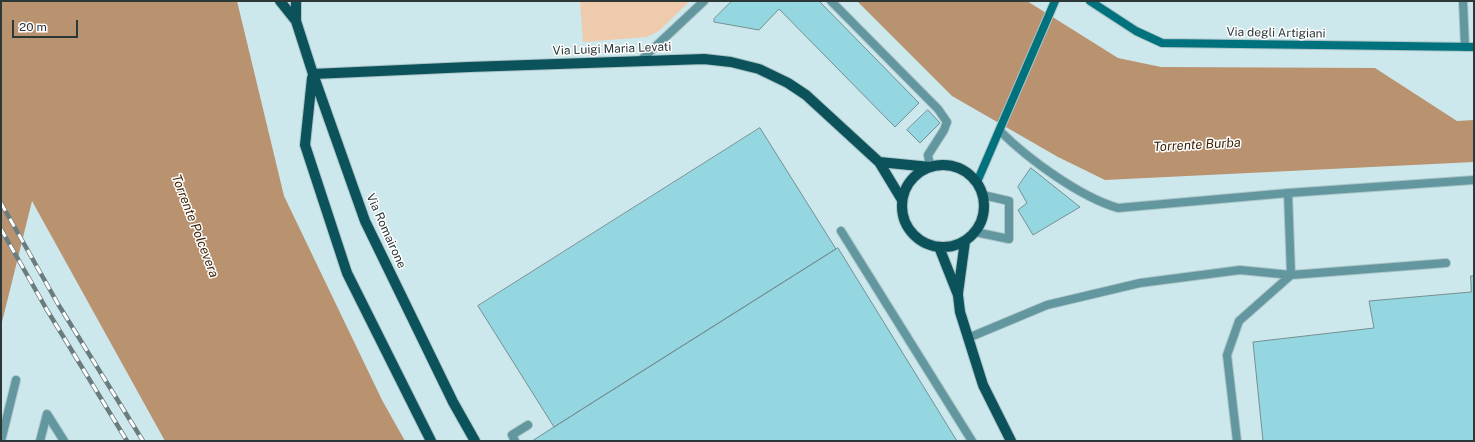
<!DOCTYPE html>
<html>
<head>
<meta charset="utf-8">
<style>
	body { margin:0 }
	#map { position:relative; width:1475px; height:442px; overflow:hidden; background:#cce8ec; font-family:"Public Sans",sans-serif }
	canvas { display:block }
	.frame { position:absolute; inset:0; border:2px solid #2c3738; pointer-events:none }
	.scale { position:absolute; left:12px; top:20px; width:66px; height:18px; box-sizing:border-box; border:2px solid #2c3738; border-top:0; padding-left:5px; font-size:12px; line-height:14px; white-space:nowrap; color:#2c3738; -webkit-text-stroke:3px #fff; paint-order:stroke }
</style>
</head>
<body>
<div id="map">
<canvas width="1475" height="442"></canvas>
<div class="frame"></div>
<div class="scale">20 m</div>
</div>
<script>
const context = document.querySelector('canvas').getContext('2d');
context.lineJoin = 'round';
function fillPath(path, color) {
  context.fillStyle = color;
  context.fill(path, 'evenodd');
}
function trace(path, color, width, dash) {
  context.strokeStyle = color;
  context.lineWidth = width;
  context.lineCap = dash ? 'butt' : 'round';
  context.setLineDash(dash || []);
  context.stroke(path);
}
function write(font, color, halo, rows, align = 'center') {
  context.font = font + ' "Public Sans",sans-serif';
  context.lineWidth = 3;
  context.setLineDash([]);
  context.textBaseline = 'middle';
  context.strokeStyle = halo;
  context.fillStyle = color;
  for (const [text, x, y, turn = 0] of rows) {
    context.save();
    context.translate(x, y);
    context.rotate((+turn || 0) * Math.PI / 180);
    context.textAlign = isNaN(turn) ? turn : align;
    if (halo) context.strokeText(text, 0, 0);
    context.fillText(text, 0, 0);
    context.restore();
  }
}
const green = new Path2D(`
	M580 1H690L659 31 647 37 583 42Z`);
const water = new Path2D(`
	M1 1H237L284 196 382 400 405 441H165L32 201 1 326Z
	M857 1H1027L1118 58 1161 67 1375 68 1457 121 1474 120V162L1105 180 1058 157 952 96Z`);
const building = new Path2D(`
	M732 1H819L919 103 895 127 779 9 759 30 714 22V19Z
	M928 110 940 123 920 143 907 130Z
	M760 128 836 249 554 427 478 306Z
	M1031 168 1080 207 1033 235 1018 210 1027 203 1018 187Z
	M838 248 957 441H532L609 392Z
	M1471 276H1474V441H1263L1253 342 1374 328 1369 301 1471 292Z`);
const service = new Path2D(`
	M831 1 938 109 947 122 944 130 928 155 930 167
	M1463 1 1465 47
	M640 61 704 1
	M841 231 972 441
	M975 232 1009 239V201L983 195
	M968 338 1047 305 1140 283 1240 270 1291 275 1288 193
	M40 441 47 414 64 441
	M515 441 512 435 528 425
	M1237 441 1227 355 1239 321 1291 275 1446 263`);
const pedestrian = new Path2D(`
	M1 441 16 380`);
const minor = new Path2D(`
	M1000 131C1028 159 1080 197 1118 208L1288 193 1474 180`);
const secondary = new Path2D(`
	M1090 1 1136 31 1162 43 1474 47
	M977 182 1055 1`);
const primary = new Path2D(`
	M280 1 296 21
	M296 1V21L313 74 365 221 453 402 475 441
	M313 74 469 67 704 59 731 62 759 69 788 83 806 95 879 162 902 200
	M312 78 305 145 347 273 431 441
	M879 162 930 167
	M902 206a41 41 0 1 1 82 0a41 41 0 1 1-82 0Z
	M939 247 958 295 960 312 983 385 1011 441
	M958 293 965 241`);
const rail = new Path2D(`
	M1 203 58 304 143 441
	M1 229 47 310 127 441`);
const streetNames = [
	["Via degli Artigiani",1276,33,1],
	["Via Luigi Maria Levati",612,49,-2],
	["Via Romairone",386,231,66]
];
const waterNames = [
	["Torrente Burba",1197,145,-3],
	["Torrente Polcevera",195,226,69]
];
fillPath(green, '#efcbad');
fillPath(water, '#b9926f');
fillPath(building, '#95d7e0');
trace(building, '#758f92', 1);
trace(service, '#acc5c8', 10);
trace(pedestrian, '#acc5c8', 10);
trace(minor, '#acc5c8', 10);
trace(secondary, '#acc5c8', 10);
trace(primary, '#acc5c8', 12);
trace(service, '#62979f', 8);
trace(pedestrian, '#62979f', 8);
trace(minor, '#62979f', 8);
trace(secondary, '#00727d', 8);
trace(primary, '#0b525a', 10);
trace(rail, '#6a7c7e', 4.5);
trace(rail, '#fff', 3, [9]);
write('12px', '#2c3738', '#fff', streetNames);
write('italic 13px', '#3f2407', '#fff', waterNames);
</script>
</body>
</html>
